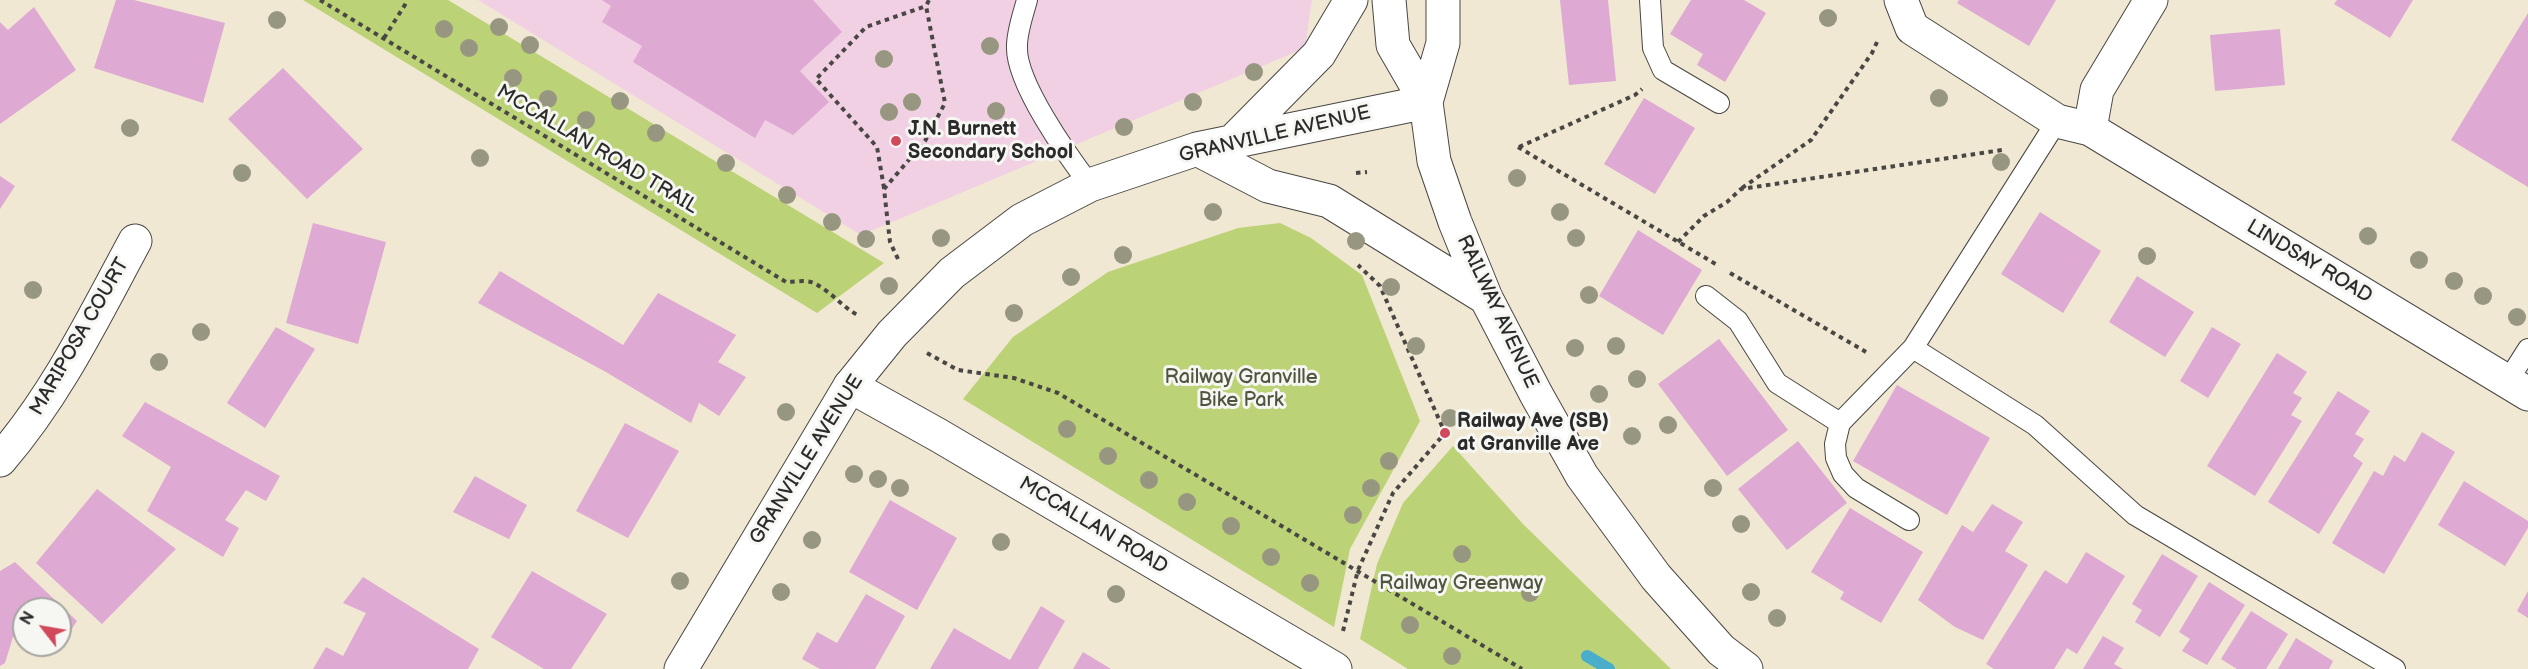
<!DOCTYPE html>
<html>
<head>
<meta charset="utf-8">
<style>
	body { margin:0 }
	#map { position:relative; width:2528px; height:669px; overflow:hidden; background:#f0e8d2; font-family:"Balsamiq Sans",sans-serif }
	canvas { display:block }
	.north { position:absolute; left:12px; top:597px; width:60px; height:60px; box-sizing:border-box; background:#f6f6f2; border:2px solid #a5a5a2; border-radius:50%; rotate:301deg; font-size:16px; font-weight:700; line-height:24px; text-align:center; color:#2b2b2b }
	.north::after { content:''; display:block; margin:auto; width:21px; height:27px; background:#d1495b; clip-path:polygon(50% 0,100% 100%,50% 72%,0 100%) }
</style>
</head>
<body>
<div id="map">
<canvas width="2528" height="669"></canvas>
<div class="north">N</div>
</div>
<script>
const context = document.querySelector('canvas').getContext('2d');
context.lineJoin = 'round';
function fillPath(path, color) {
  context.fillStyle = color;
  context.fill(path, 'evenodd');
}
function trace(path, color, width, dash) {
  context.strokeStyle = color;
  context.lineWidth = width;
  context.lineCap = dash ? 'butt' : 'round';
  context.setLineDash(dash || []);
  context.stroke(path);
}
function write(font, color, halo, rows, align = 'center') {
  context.font = font + ' "Balsamiq Sans",sans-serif';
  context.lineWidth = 6;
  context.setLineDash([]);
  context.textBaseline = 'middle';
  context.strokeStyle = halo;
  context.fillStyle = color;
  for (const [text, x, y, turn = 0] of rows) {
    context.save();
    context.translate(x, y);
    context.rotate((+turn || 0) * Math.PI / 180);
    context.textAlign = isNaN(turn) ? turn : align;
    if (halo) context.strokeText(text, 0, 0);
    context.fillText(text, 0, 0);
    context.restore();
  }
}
const built = new Path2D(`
	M478 0H1312L1305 48 861 235Z`);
const green = new Path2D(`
	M303 0H448L884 263 817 313Z
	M1280 223 1311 238 1362 275 1420 421 1350 549 1334 627 963 399 1013 337 1108 272 1238 228Z
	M1453 446 1523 524 1671 669H1408L1360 639 1377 564 1403 503Z`);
const stream = new Path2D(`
	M1587 656 1609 669`);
const building = new Path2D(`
	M116 0H134L225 23 203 103 94 68Z
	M602 0H813L842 32 800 71 829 102 793 135 765 120 755 138 633 62 642 46 602 22 611 6Z
	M1560 0H1608L1616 81 1569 85Z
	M1691 0H1744L1766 13 1725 82 1697 65 1703 54 1670 34Z
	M1959 0H2056L2029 46 1957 3Z
	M2337 0H2413L2390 38 2334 4Z
	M34 7 76 70 0 124V22L8 30Z
	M2528 13V187L2451 140Z
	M2280 29 2285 85 2215 91 2210 35Z
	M283 68 363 149 307 199 228 119Z
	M1644 98 1695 128 1655 194 1604 164Z
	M0 176 15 186 0 209Z
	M2040 212 2101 251 2063 313 2001 274Z
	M313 223 386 242 358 344 286 323Z
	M1638 230 1702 270 1663 335 1599 296Z
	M500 271 623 345 658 293 736 335 718 362 746 377 719 416 699 403 691 423 606 372 478 303Z
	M2137 276 2194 312 2165 357 2109 322Z
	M276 327 315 349 265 428 227 403Z
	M2212 327 2241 344 2208 398 2180 381Z
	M1719 339 1788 430 1727 476 1658 384Z
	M2277 353 2307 372 2293 393 2302 398 2291 415 2302 421 2255 496 2207 466Z
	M1897 385 1990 438 1947 515 1853 461Z
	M2338 391 2370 411 2355 434 2364 439 2353 456 2363 463 2319 534 2268 502Z
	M145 402 280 476 266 501 246 490 225 520 239 528 223 557 147 511 171 467 122 436Z
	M625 423 679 451 628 538 576 511Z
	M2422 432 2455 452 2384 574 2332 543 2374 471 2383 476 2394 455 2405 462Z
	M1798 441 1847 503 1787 550 1738 489Z
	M475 476 527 505 509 539 453 512Z
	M2464 481 2528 521V528L2505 566 2438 525Z
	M97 489 176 549 102 624 36 563Z
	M890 500 957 538 917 610 849 572Z
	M1992 504 2023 522 2005 551 2028 565 1983 640 1955 627 1918 600 1962 525 1973 532Z
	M1850 508 1923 552 1881 623 1840 599 1844 592 1811 572Z
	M2086 552 2125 576 2077 654 2067 648 2054 669H1994L1986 664 2045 570 2067 584Z
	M2162 554 2198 576 2160 637 2135 622 2142 610 2132 604Z
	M15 562 77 621 63 642 60 639V609H24V630L13 637 5 663 0 666V571Z
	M532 571 607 614 571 669H544L491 637Z
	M363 577 479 649 468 669H313L326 647 343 656 366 613 343 603Z
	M2209 582 2245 605 2207 665 2182 651 2190 639 2179 632Z
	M2528 591V618L2517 611Z
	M866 594 905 616 875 669H820L802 659 817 632 837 643Z
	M1041 606 1065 621 1038 669H930L954 628 1010 660Z
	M2251 611 2288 634 2266 669H2237L2221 659Z
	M2103 636 2124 648 2114 664 2123 669H2083Z
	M2296 638 2333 661 2329 669H2278Z
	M1083 652 1111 669H1073Z`);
const path = new Path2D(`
	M320 0 786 282C794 282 804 280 811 282 829 289 842 307 859 316
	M384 38 408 0
	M1518 147 1719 266
	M1519 147 1635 95 1642 89
	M1356 173 1367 172
	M884 188 877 147 816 79 866 27 926 6
	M1742 188 1811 140 1872 53 1877 42
	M1678 242 1704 216 1727 202 1741 189 2002 150
	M898 259 890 242 884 189 925 141 945 103 926 6 929 0
	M1730 273 1866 352
	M927 353 958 370 1014 378 1058 393 1522 669
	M1343 631 1358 570 1393 493 1445 433 1380 286 1358 265`);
const lane = new Path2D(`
	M1027 0C1023 15 1017 31 1017 46 1015 82 1068 156 1090 185
	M1650 0 1653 48 1663 70 1719 103
	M1706 296 1738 321 1777 383 1840 423
	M1913 348 2035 425 2135 515 2395 669
	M2507 382 2528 349
	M1909 520 1856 488 1843 474 1836 458 1835 444 1840 423 1913 348 2057 121`);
const street = new Path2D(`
	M1901 0 1912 28 2057 121 2090 129 2528 394
	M2090 129 2097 90 2151 0
	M850 386 938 435 1335 669
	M0 460C57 394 94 317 135 241`);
const secondary = new Path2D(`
	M1389 0 1393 45 1426 102 1434 161 1455 222 1486 298 1536 394 1582 476 1656 577 1721 650 1746 669
	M1426 102 1443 43V0
	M1231 143 1319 54 1351 0
	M1197 149 1268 186 1329 201 1486 298
	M681 669 850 386 892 334 952 273 1022 220 1090 185 1197 149 1426 102`);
const trees = [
	[1828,18],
	[277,20],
	[499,27],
	[444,29],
	[530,45],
	[990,46],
	[469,48],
	[884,59],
	[1254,72],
	[513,78],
	[1939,98],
	[548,99],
	[620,101],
	[912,102],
	[1193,102],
	[996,111],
	[889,112],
	[586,120],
	[1124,127],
	[130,128],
	[656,133],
	[480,158],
	[2001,162],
	[726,163],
	[242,173],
	[1517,178],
	[787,195],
	[1213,212],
	[1560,212],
	[832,222],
	[2368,236],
	[941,238],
	[1576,238],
	[866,239],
	[1356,241],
	[1123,255],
	[2147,256],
	[2419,260],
	[1071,277],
	[2454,281],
	[889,286],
	[1391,287],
	[33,290],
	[1589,295],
	[2483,296],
	[1014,313],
	[2517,317],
	[201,332],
	[1416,346],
	[1616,346],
	[1575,348],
	[159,362],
	[1637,379],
	[1599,394],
	[786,412],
	[1450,418],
	[1668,425],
	[1067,429],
	[1632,436],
	[1108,456],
	[1389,461],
	[854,474],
	[878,479],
	[1149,480],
	[900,488],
	[1371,488],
	[1713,488],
	[1187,502],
	[1353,515],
	[1741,524],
	[1231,526],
	[812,540],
	[1001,542],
	[1462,554],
	[1271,557],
	[680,581],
	[1310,583],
	[781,592],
	[1751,592],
	[1530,593],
	[1116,594],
	[1777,618],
	[1410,625],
	[1452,656]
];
const markers = [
	[896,141,6,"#d1495b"],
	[1445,433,6,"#d1495b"]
];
const poiNames = [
	["J.N. Burnett",908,130],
	["Secondary School",908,153],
	["Railway Ave (SB)",1457,422],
	["at Granville Ave",1457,445]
];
const streetNames = [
	["GRANVILLE AVENUE",1275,135,-13],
	["MCCALLAN ROAD TRAIL",597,150,31],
	["LINDSAY ROAD",2309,262,31],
	["RAILWAY AVENUE",1497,312,65],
	["MARIPOSA COURT",80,337,-60],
	["GRANVILLE AVENUE",807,460,-58],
	["MCCALLAN ROAD",1093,526,31]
];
const parkNames = [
	["Railway Granville",1241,378],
	["Bike Park",1241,401],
	["Railway Greenway",1461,584]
];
fillPath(built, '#f1d0e4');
fillPath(green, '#bcd276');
trace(stream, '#4aadca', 12);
fillPath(building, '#dea9d2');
trace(lane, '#494744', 22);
trace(street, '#494744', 35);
trace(secondary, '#494744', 35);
trace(path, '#494744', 4, [4.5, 4.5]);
trace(lane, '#fff', 20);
trace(street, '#fff', 33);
trace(secondary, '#fff', 33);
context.fillStyle = '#979781';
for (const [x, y] of trees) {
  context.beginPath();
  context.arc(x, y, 9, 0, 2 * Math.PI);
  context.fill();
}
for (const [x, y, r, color] of markers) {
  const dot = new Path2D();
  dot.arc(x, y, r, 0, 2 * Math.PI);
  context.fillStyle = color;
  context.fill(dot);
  trace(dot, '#f6f6f2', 2);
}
write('bold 20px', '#2b2b2b', '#f6f6f2', poiNames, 'left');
write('20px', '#2b2b2b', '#f6f6f2', streetNames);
write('20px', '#4f553e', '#f6f6f2', parkNames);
</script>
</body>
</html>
